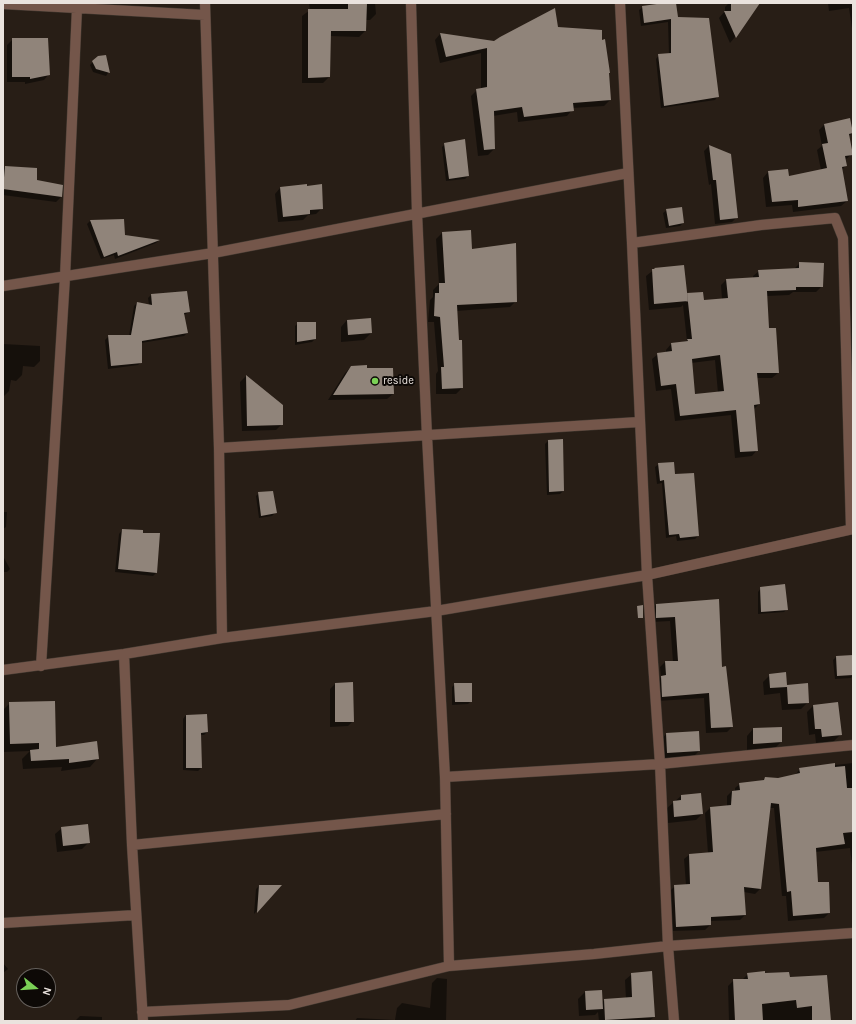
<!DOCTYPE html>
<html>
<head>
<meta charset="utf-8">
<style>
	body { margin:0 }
	#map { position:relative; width:856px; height:1024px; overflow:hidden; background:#281e16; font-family:Karla,sans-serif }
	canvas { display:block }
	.frame { position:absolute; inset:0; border:4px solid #eae3de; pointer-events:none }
	.north { position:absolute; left:16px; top:968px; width:40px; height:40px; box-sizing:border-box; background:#0d0906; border:1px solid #65605c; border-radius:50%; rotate:107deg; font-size:11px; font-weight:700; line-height:16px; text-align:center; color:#eae3de }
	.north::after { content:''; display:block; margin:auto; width:14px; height:18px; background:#7bd156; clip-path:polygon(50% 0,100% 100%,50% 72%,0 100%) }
</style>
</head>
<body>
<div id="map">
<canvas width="856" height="1024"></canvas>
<div class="frame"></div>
<div class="north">N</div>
</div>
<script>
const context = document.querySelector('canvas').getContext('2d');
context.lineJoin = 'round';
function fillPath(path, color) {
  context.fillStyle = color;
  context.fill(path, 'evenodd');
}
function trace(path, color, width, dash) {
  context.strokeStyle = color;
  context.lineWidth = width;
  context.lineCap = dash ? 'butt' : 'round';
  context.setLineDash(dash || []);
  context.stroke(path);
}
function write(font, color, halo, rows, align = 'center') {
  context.font = font + ' Karla,sans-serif';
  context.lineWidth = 4;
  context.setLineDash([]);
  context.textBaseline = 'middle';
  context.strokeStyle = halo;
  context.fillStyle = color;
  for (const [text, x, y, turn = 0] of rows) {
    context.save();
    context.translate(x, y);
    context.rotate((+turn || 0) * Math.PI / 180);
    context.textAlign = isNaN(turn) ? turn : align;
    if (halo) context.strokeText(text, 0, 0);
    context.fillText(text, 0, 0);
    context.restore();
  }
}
const shadow = new Path2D(`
	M309 3H375L376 14 370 20H366L365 31 359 37 330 36 329 77 323 83H302V16L310 10Z
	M675 3 677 18 718 96 715 100 661 108 656 59 659 55 669 54 668 22 641 26 639 10 643 7Z
	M729 3H759L735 37 730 43 719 18 725 11V7Z
	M828 3H853V28H852L849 8 829 11Z
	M557 28 610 100 604 106 572 108V110L567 116 518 122 517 112 493 116 494 149 488 155 478 156 471 96 477 90 481 89V53L440 63 435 40 440 34 494 42Z
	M13 39 49 74 44 80 25 84V82H7V45Z
	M105 56 108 73 106 76 93 72 90 65 93 62Z
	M824 125 852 133 849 136 852 154 845 160 846 165 842 170 847 201 841 206 793 212 792 205 766 207 763 178 768 172 788 177 821 170 817 150 822 146 819 130Z
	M445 144 468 176 465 179 446 181 442 147Z
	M709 146 737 217 732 222 715 224 711 184 709 185 704 151Z
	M5 167 36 181 62 186 61 197 56 202 3 195V169Z
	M280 188 322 208 316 214 308 215 303 220 278 222 275 194Z
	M667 210 683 223 680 226 666 228 663 213Z
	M90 221 124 236 158 241 156 243 115 259 114 255 101 259 87 224Z
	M442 233 471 250 516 301 510 307 456 311 462 388 456 394H436V374L438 371 434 322H428L430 300 433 297V290L439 284 436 239Z
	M800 263 822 286 816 292H793L789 295 767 296 768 329 778 373 772 378H756L759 404 753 410 757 450 752 456 735 458 731 415 675 421 671 389 656 391 652 359 658 354 666 353V350L671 344 687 341 683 305 681 307 649 310 646 276 655 269 686 296 703 302 722 299 721 285 726 280 753 279V276L759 271 794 269ZM715 360 718 393 694 395 691 363Z
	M151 295 189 312 184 315 187 333 184 336 141 343V362L138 365 108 369 105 340 109 336H129L134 306 137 303 149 305 148 298Z
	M347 320 371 333 364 340 341 342V327Z
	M298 323 315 339 312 342 295 345V326Z
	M3 344 40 346V361L34 367 23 366 22 375 16 381 11 380 9 391 4 396Z
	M351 367 366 369 393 394 387 399 328 400 345 373Z
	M246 376 282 405V424L276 430 242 431 240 382Z
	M548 441 563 491 560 494 547 495 545 444Z
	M659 464 674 475 698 536 695 539 677 541 676 536 666 538 662 483 657 484 655 467Z
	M259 493 276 512 272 516 259 518 256 496Z
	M3 512H7L6 527 3 529Z
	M122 530 142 534 156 573 153 576 115 572 119 534Z
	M3 556 10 569 7 572H3Z
	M761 588 787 609 784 612 758 614V592Z
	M718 600 721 668 732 727 727 732 706 733 704 698 657 701V682L661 677 660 667 665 662H673L670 621 652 622 651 610 656 605Z
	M836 657 853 666V675L851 678 835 679 833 660Z
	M770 675 786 686 808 702 801 709 782 710 780 693 764 695 763 682Z
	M335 684 353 721 348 726 330 727V689Z
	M455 684 471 701 468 704 452 705V687Z
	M10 703 55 748 98 758 90 767 61 771 62 767 23 769 22 759 30 751 3 752V710Z
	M813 706 841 734 834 741 816 743 815 734 809 735 807 712Z
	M186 715 207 732 204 735H200L201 768 198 771 183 770V719Z
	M753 729 781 742 774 749 747 750V736Z
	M666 734 699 751 692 758 660 759V741Z
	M853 763V873L850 848 815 852 817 883 829 913 824 918 788 921 786 896H782L774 808H770L760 889 755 894 744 892 745 915 740 920 710 921V925L705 930 671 931 670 891 675 886 686 885 684 859 689 855 708 853 705 813 710 808 727 806V796L732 791H735V788L740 784 762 781 765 778 778 779 795 775 800 769Z
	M681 796 702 814 696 820 668 823 667 808Z
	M62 828 89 842 82 849 57 852 55 834Z
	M259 886H280L254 914 256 889Z
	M3 963 8 969 3 973Z
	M632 974 654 1017 649 1021H599L598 1012 595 1015 579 1016 578 999 585 992 601 991 602 1003 604 1000 626 999 625 980Z
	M748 974 789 978 830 1021H729L728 986 734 980H742Z
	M437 978 447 979 446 1021H355L357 1018 395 1020 397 1008 402 1003 430 1008 432 983Z
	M80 1016 102 1017V1021H75Z`);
const building = new Path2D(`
	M348 3H367L366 31H331L330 77 308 78V9H348Z
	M664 3H676L678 17 709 18 719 97 664 106 658 54 671 53V19L644 23 642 6Z
	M731 3H760L736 38 724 11H731Z
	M555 8 558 27 602 30V40L605 39 610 73H609L611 100 573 103 574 111 524 117 522 107 494 111 495 149 484 150 476 89 487 87V48L446 57 440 33 494 41 500 37Z
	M12 38H48L50 75 30 79V77H12Z
	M106 55 110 73 96 69 92 61 98 56Z
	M850 118 853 133 849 134 853 155 845 156 847 166 842 167 848 201 798 207V200L772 202 768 171 788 169 789 176 827 168 822 144 828 143 824 124Z
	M465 139 469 176 449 179 444 143Z
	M709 145 731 154 738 218 720 220 716 180H713Z
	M5 166 37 168V180L63 185 62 197 3 189Z
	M307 184V186L322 184 323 209 310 210V214L283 217 280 187Z
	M682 207 684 223 669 226 666 209Z
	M124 219 125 235 160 240 118 256 117 252 104 257 90 220Z
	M471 230 472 249 516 243 517 302 457 305 459 340H462L463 388 442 389 441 367H444L440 317 434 316 435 293H439V283H445L442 232Z
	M799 262 824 263 823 287H796V290L767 291 769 328H776L779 373H757L760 404 754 405 758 451 740 452 736 410 680 416 676 384 661 386 657 353 672 351 671 343 688 341 687 339H692L687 293 703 292 704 300 728 298 726 279 759 277 758 270 799 268ZM720 355 724 391 695 394 692 359Z
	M684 265 688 301 654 304 652 269H655L654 268Z
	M187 291 190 312 184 313 188 333 142 341V363L111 366 108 335H131L137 302 152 305 151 294Z
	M371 318 372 333 348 335 347 320Z
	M297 322H316V339L297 342Z
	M367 365V368H393L394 394 333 395 351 366Z
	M246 375 283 405V425L247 426Z
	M563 439 564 491 549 492 548 440Z
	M674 462 675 474 694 473 699 536 680 538 679 534 669 535 664 480 660 481 658 463Z
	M273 491 277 513 261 516 258 492Z
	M122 529 143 530V533H160L157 573 118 569Z
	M785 584 788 610 761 612 760 587Z
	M719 599 722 667 726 666 733 727 711 728 709 693 662 697 661 676 666 675 665 661H678L675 617 656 618V604Z
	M643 605V618H638L637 606Z
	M853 655V675L837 676 836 656Z
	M786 672 787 685 808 683 809 703 788 704 787 687 770 688 769 674Z
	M353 682 354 722H335V683Z
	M454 683H472V702H455Z
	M55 701 56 747 97 741 99 759 69 763V759L31 761 30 750 39 749V743L10 744 9 702Z
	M838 702 842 735 822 737 821 729H815L813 705Z
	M207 714 208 732 201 733 202 768H186V715Z
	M782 727V742L753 744V728Z
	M699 731 700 751 667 753 666 733Z
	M835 763V767L845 766 847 788H852L853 832 843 833 845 844 816 848 818 882H829L830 913 793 916 791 891 787 892 779 804 771 803 761 889 744 887 746 915 711 917V925L676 927 674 885 690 884 689 854 713 852 710 807 731 805 732 791 740 790 739 783 764 780 765 777 778 778 800 773 799 768Z
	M701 793 703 814 674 817 673 801 681 800V795Z
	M88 824 90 843 63 846 61 827Z
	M259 885H282L257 913Z
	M652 971 655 1017 605 1020 604 999 632 997 631 973Z
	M765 971V973L789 972 790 977 827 975 831 1021H812V1006L797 1008 796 1000 762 1004 763 1021H735L733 979H748L747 973Z
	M602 990 603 1009 586 1010 585 991Z`);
const minor = new Path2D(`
	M205 3 219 448 222 638
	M411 3 417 213 427 436 445 777 449 966
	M620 3 632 243 647 575 660 764 668 946 674 1021
	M3 4 205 15
	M632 243 761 225 835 218 843 238 851 529
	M3 286 213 253 628 173
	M219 448 639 422
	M124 654 132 845 143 1021
	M41 666 65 277 77 8
	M3 670 124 654 222 638 436 611 647 575 853 529
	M445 777 660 764 853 745
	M132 845 446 814
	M3 923 136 915
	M142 1012 289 1005 449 966 594 954 668 946 853 933`);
const markers = [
	[375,381,4,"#7bd156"]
];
const poiNames = [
	["reside",383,381]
];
fillPath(shadow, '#0007');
fillPath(building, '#90847a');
trace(minor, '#433a32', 11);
trace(minor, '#74564a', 10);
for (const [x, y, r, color] of markers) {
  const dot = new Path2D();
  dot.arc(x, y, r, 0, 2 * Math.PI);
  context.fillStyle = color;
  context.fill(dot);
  trace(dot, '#0d0906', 1.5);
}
write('11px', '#eae3de', '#0d0906', poiNames, 'left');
</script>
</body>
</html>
